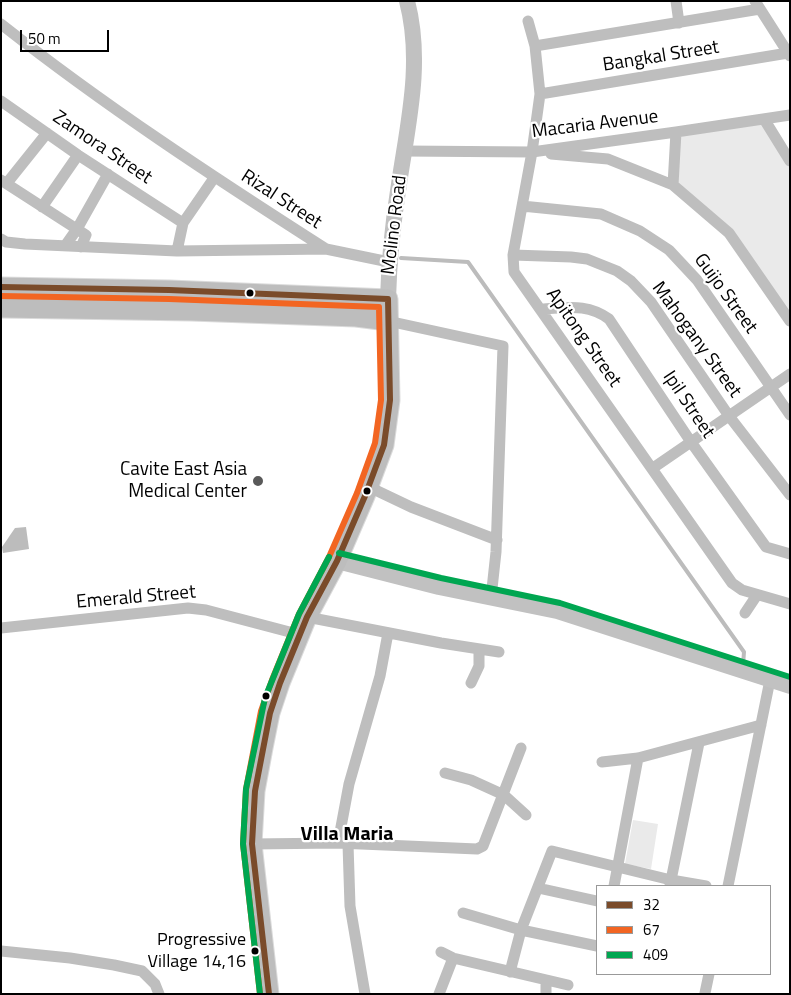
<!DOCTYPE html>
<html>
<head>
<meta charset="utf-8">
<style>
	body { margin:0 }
	#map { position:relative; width:791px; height:995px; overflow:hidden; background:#fff; font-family:"Titillium Web",sans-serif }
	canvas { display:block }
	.frame { position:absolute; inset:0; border:2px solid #000; pointer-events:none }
	.legend { position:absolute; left:596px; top:885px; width:175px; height:90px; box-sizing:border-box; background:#fff; border:1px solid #999; margin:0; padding:6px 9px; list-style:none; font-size:15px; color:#000 }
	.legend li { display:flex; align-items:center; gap:10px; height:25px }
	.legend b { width:25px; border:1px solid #999 }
	.scale { position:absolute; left:20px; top:30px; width:89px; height:22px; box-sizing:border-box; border:2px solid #000; border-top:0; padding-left:6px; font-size:15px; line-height:18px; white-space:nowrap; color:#000; -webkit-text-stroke:4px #fff; paint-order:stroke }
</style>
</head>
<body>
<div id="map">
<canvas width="791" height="995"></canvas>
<div class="frame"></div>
<ul class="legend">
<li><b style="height:6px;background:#7a4b2a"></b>32</li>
<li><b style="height:6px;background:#f26522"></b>67</li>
<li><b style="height:6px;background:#00a651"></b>409</li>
</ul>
<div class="scale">50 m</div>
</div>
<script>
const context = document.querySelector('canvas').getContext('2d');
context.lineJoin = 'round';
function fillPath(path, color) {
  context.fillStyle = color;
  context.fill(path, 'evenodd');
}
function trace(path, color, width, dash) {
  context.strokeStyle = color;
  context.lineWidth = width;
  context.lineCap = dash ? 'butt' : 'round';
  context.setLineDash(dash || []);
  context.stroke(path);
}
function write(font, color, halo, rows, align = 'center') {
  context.font = font + ' "Titillium Web",sans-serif';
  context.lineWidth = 4.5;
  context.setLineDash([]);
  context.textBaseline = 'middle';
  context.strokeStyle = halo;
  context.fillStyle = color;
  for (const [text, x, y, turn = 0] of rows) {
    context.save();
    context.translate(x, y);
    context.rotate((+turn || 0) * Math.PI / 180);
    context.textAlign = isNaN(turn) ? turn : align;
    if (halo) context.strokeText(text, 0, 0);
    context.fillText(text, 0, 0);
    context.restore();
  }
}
const green = new Path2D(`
	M761 121 790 167V317L733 232 676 184 678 137Z
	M633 820 658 824 651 869 625 864Z`);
const water = new Path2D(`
	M26 527 29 549 3 553 2 547 15 528Z`);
const stream = new Path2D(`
	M401 258 468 262 744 652 743 665`);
const street = new Path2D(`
	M676 1 679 23
	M755 1 790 56
	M528 21 535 46 540 94 532 152 513 255 514 272 732 583 742 590 790 604
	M1 24C105 106 215 178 326 249
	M535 46 760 9
	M540 94 788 53
	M1 101 78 155 183 223
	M764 119 790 161
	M404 151 532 152 676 132 790 115
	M551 154 608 159 673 185 729 233 790 321
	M1 180 86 235 81 247
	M7 183 47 133
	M673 185 676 132
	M522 206 601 214 640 231 669 250 697 280 790 415
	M42 207 78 155
	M1 239 6 242 25 244 177 251 326 249 389 262
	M65 246 77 229 108 174
	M177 251 183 223 214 178
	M513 255 571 257 587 259 617 271 631 281 651 302 729 416 790 495
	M541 309C567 308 587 303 609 319L691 442 766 547 790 554
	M388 321 503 346 496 552 491 598
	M653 468 790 374
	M369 487 411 507 497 540
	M745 613 757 595
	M307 617 441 643 499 652
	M1 628 188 608 206 610 301 635
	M471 683 479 666V649
	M602 762 638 758 761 725
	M445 773 471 780 504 795 526 815
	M338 843 349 784 380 676 388 633
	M252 844 338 843 477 849 483 846 521 748
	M348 844 350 906 365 994
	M670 885 699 743
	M614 886 638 758
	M728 886 770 680
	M538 888 597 901
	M463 913 521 930 597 946
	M1 951 70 958 114 965 142 971 155 984 159 994
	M441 952 453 958 568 985
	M510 972 521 930 552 851 671 880 706 886
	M705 993 709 974
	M439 994 453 958
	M546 994V980`);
const secondary = new Path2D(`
	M388 299C389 260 393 222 399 184 408 123 423 62 407 1
	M337 561 439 587 557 611 790 686`);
const primary = new Path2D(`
	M1 287 169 290 388 299 390 400 384 445 365 496 337 561 307 617 280 683 270 713 263 748 255 791 252 844 269 994
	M1 308 191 311 356 317 388 321`);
const bus1 = new Path2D(`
	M1 287 169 290 388 299 390 400 384 445 365 496 337 561 307 617 280 683 270 713 255 791 252 844 269 994`);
const bus2 = new Path2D(`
	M1 296 169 299 379 307 381 400 375 443 357 493 329 557 299 614 272 680 261 711 246 789 243 844 260 994`);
const bus3 = new Path2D(`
	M339 553 441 578 560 603 790 677
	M260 994 243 844 246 789 265 698 299 614 329 557`);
const markers = [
	[250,293,4.5,"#000"],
	[258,481,6,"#595959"],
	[367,491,4.5,"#000"],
	[266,696,4.5,"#000"],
	[255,951,4.5,"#000"]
];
const busNames = [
	["Progressive",246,941],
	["Village 14,16",246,963]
];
const streetNames = [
	["Bangkal Street",661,57,-9],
	["Macaria Avenue",595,125,-7],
	["Zamora Street",102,148,34],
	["Rizal Street",281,200,33],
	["Molino Road",395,225,-83],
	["Guijo Street",725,294,54],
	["Apitong Street",583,338,55],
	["Mahogany Street",696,340,54],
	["Ipil Street",688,405,56],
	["Emerald Street",136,598,-5]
];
const poiNames = [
	["Cavite East Asia",247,470],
	["Medical Center",247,492]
];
const neighbourhoodNames = [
	["Villa Maria",347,835]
];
fillPath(green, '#eaeaea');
fillPath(water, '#bcbcbc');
trace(stream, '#bcbcbc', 4);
trace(primary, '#dbdbdb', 21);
trace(street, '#bebebe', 11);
trace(secondary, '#c1c1c1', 16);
trace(primary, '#bdbdbd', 19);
trace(bus1, '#7a4b2a', 6);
trace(bus2, '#f26522', 6);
trace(bus3, '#00a651', 6);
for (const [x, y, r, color] of markers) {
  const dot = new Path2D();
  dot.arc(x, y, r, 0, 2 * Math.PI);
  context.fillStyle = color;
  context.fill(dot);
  trace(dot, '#fff', 2);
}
write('18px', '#000', '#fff', busNames, 'right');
write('19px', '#000', '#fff', streetNames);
write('19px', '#000', '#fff', poiNames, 'right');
write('bold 20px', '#000', '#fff', neighbourhoodNames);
</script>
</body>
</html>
